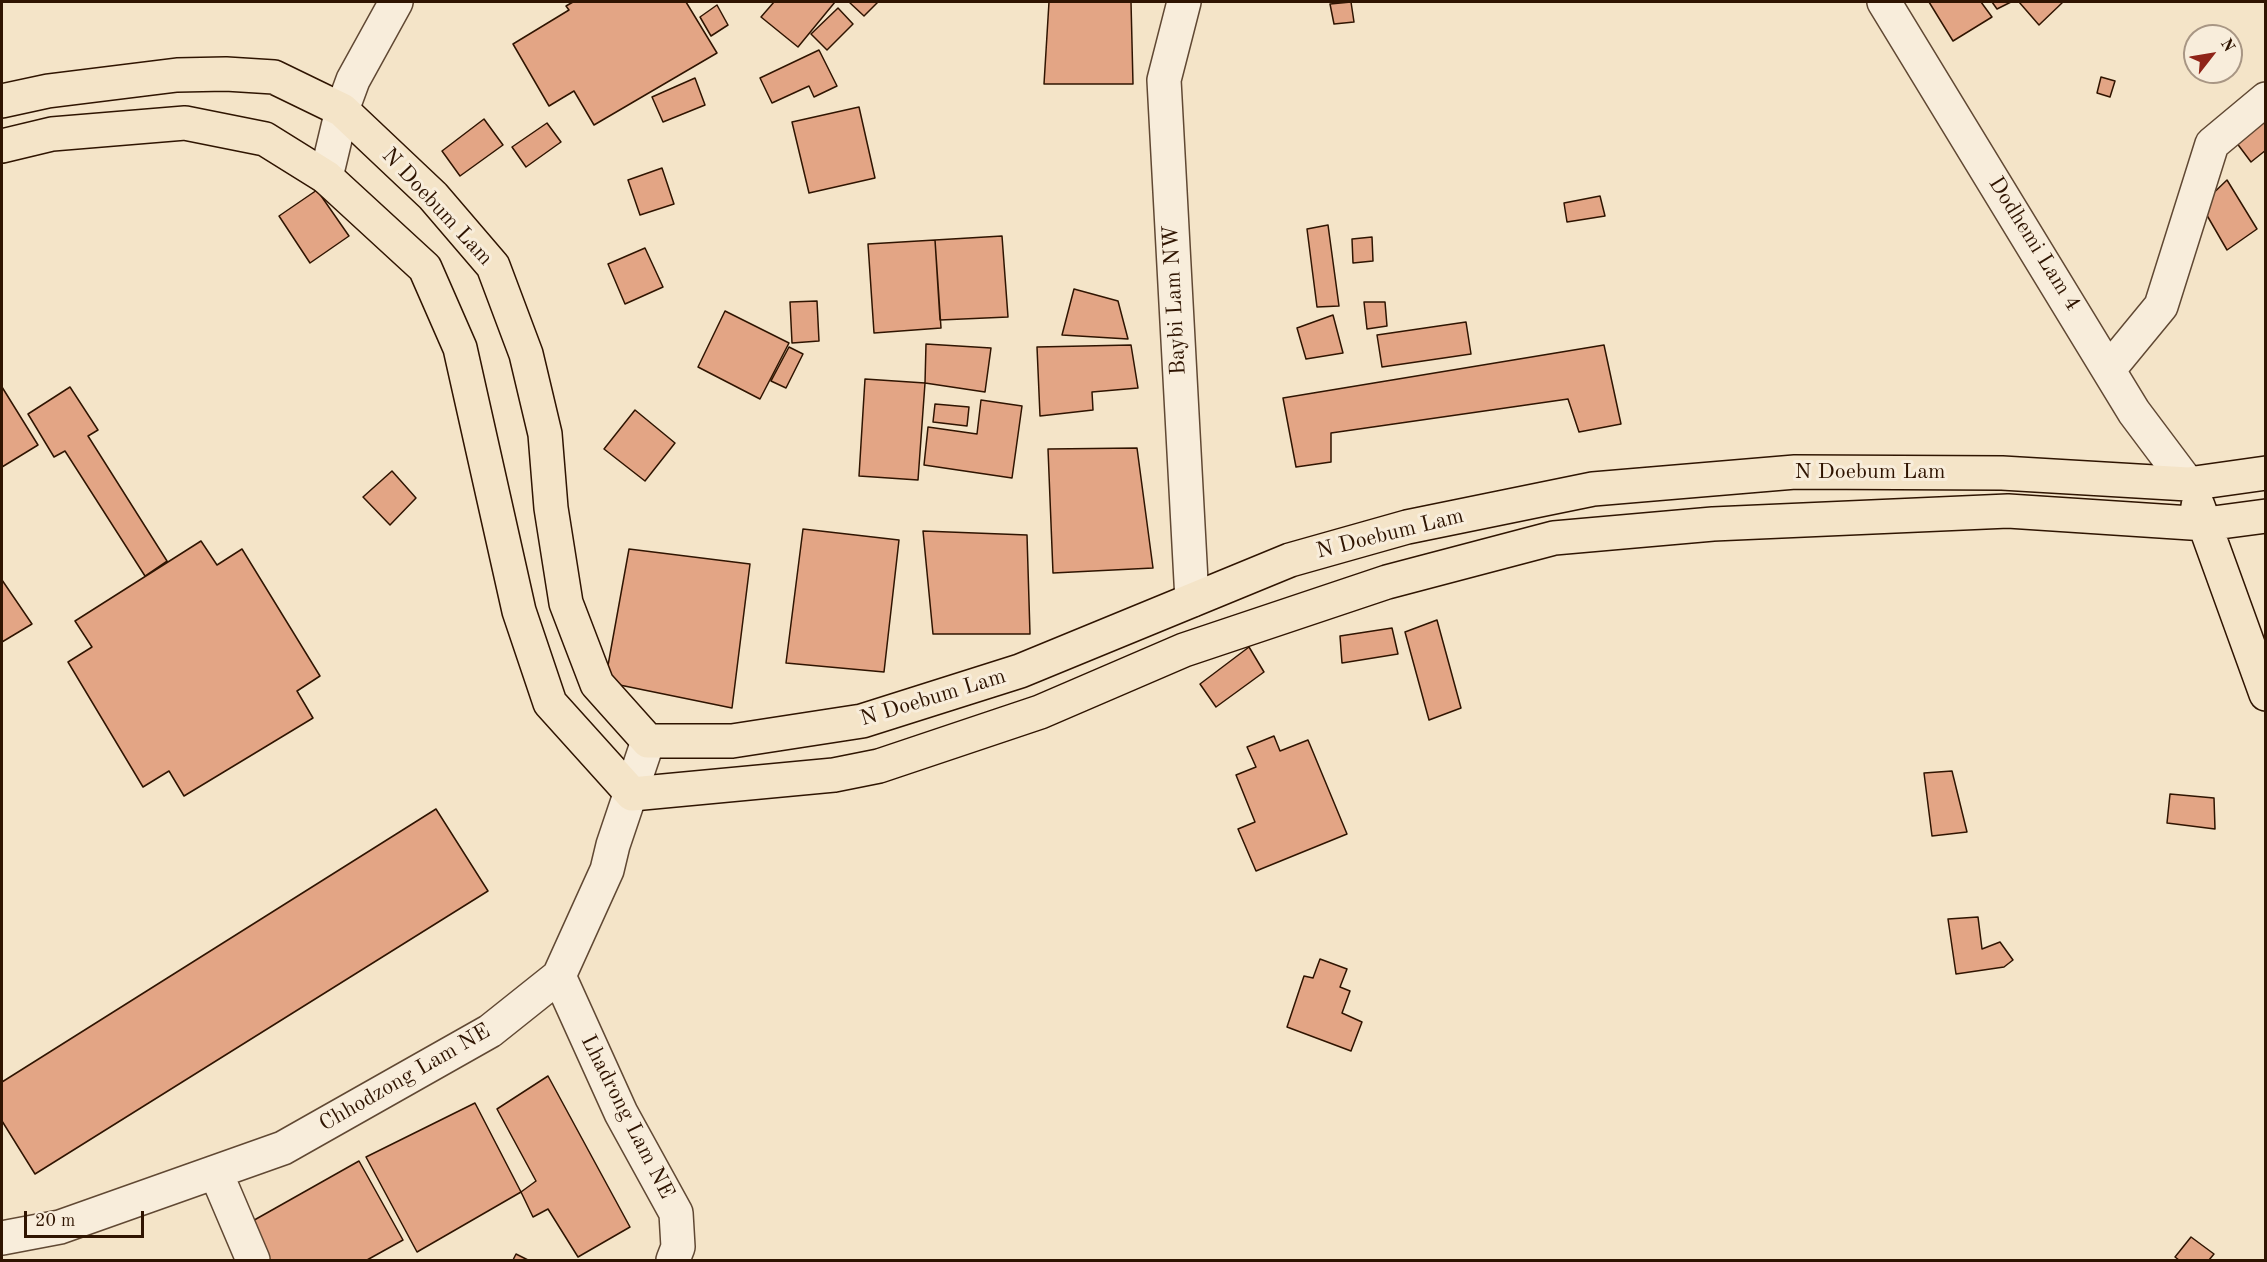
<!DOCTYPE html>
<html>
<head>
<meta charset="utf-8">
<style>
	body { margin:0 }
	#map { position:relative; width:2267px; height:1262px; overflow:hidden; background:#f4e4c8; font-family:"Old Standard TT",serif }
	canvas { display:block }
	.frame { position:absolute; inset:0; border:3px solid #2f1401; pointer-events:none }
	.north { position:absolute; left:2183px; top:24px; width:60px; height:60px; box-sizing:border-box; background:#f8eddb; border:2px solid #a89684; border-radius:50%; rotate:59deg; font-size:16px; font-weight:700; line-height:24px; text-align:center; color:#2f1401 }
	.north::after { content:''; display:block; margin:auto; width:21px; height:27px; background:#8f2418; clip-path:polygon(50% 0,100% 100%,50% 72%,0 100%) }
	.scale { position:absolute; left:24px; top:1211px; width:120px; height:27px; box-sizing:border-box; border:3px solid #2f1401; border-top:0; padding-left:8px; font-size:18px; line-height:21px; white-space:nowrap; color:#2f1401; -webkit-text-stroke:4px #f8eddb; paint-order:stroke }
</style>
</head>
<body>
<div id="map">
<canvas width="2267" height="1262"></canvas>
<div class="frame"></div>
<div class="north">N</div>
<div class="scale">20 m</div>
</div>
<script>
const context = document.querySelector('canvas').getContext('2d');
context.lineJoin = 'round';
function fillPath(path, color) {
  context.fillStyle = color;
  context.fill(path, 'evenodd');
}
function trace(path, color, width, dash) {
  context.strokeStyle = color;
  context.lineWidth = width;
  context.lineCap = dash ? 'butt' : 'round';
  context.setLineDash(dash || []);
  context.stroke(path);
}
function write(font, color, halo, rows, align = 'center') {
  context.font = font + ' "Old Standard TT",serif';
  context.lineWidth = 6;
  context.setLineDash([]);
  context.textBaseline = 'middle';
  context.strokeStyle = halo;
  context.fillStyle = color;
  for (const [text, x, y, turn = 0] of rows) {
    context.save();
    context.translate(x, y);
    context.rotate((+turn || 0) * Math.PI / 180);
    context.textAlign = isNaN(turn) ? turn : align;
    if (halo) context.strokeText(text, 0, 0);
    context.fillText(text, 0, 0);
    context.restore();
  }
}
const building = new Path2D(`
	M573 2H686L717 53 594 125 574 91 549 106 513 44 569 10 566 6Z
	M774 2H773H835L798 47 761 17Z
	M849 2H878L864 16Z
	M1049 2H1131L1133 84H1044Z
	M1351 2 1354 22 1334 24 1330 4Z
	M1929 2H1981L1992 17 1953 41Z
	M1992 2H2011L1997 9Z
	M2019 2H2063L2039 25Z
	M717 5 728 25 711 36 700 17Z
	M838 8 853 24 827 50 811 34Z
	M819 50 837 86 814 97 809 86 772 103 760 78Z
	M2101 77 2115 81 2110 97 2097 93Z
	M695 78 705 105 663 122 652 97Z
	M859 107 875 178 809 193 792 122Z
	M2266 116V150L2251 162 2236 142Z
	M484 119 503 145 460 176 442 151Z
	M547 123 561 142 526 167 512 147Z
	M662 168 674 204 640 215 628 180Z
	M2227 180 2257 229 2227 250 2201 205Z
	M317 190 349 236 310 263 279 216Z
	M1600 196 1605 216 1567 222 1564 203Z
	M1328 225 1339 306 1317 307 1307 229Z
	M1002 236 1008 317 940 320 935 240Z
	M1372 237 1373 261 1353 263 1352 239Z
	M935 240 941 328 874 333 868 244Z
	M645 248 663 287 625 304 608 264Z
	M1074 289 1118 301 1128 339 1062 335Z
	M817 301 819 341 792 343 790 302Z
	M1364 302H1385L1387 326 1367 329Z
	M725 311 789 343 760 399 698 367Z
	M1333 315 1343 353 1306 359 1297 328Z
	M1466 322 1471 354 1382 367 1377 335Z
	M926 344 991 348 985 392 925 383Z
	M1131 345 1138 388 1092 392 1093 410 1040 416 1037 347Z
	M1604 345 1621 424 1579 432 1568 399 1331 433V462L1296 467 1283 398Z
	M789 347 803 354 786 388 771 381Z
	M865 379 925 383 918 480 859 476Z
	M2 387 38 445 2 467Z
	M70 387 98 430 88 436 167 561 145 576 65 451 54 457 28 414Z
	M981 400 1022 406 1012 478 924 465 928 427 977 434Z
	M935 404 969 407 967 426 933 422Z
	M635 410 675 443 645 481 604 449Z
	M1137 448 1153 568 1053 573 1048 449Z
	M392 471 416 498 390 525 363 497Z
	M803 529 899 540 884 672 786 663Z
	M923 531 1027 535 1030 634H933Z
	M201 541 217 565 242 549 320 676 297 691 313 718 184 796 169 771 143 787 68 662 92 647 75 621Z
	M629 549 750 564 732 708 605 682Z
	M2 580 32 624 2 642Z
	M1437 620 1461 708 1429 720 1405 632Z
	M1392 628 1398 654 1342 663 1340 636Z
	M1249 647 1264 672 1216 707 1200 684Z
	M1274 736 1280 751 1308 740 1347 834 1256 871 1238 829 1255 822 1236 775 1256 767 1247 747Z
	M1952 771 1967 832 1932 836 1924 773Z
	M2170 794 2214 798 2215 829 2167 823Z
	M436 809 488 891 35 1174 2 1121V1082Z
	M1978 917 1982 949 2000 942 2013 960 2004 967 1956 974 1948 919Z
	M1320 959 1347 969 1340 987 1350 991 1342 1013 1362 1022 1351 1051 1287 1027 1304 976 1313 978Z
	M548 1076 630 1227 578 1257 548 1209 533 1217 521 1192 536 1181 497 1109Z
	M475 1103 521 1192 417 1252 366 1157Z
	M359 1161 403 1240 367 1260H265L249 1223Z
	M2191 1237 2214 1254 2209 1260H2179L2175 1257Z
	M516 1254 528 1260H513Z`);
const minor = new Path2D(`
	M1184 2 1164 80 1192 600
	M1884 2 2134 412 2188 484
	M326 177 342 110 353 80 396 2
	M2110 368 2161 306 2212 144 2266 99
	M559 976 621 1113 676 1213 678 1247 673 1260
	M216 1173 253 1260
	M2 1238 60 1227 283 1148 490 1031 559 976 607 870 613 845 648 741`);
const major = new Path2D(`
	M2 101 48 91 177 75 226 74 274 77 342 110 433 196 493 266 526 354 545 434 551 508 566 603 597 684 648 741H732L862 721 1020 671 1290 560 1407 527 1593 489 1795 472 2002 473 2188 484 2266 473
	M2 146 52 134 185 123 265 139 326 177 425 268 460 348 519 611 550 703 632 794 834 775 879 766 1040 712 1184 650 1387 582 1554 538 1713 524 2008 511 2206 524 2266 516
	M2198 506 2266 694`);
const streetNames = [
	["N Doebum Lam",437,207,47],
	["Dodhemi Lam 4",2034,244,58],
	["Baybi Lam NW",1175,300,-93],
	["N Doebum Lam",1870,472],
	["N Doebum Lam",1390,534,-14],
	["N Doebum Lam",933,698,-17],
	["Chhodzong Lam NE",405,1078,-30],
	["Lhadrong Lam NE",627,1117,63]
];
fillPath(building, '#e3a585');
trace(building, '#2f1401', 1.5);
trace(minor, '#604833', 36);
trace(major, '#2f1401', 36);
trace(minor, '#f8eddb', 33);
trace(major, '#f4e4c8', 33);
write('22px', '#2f1401', '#f8eddb', streetNames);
</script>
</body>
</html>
